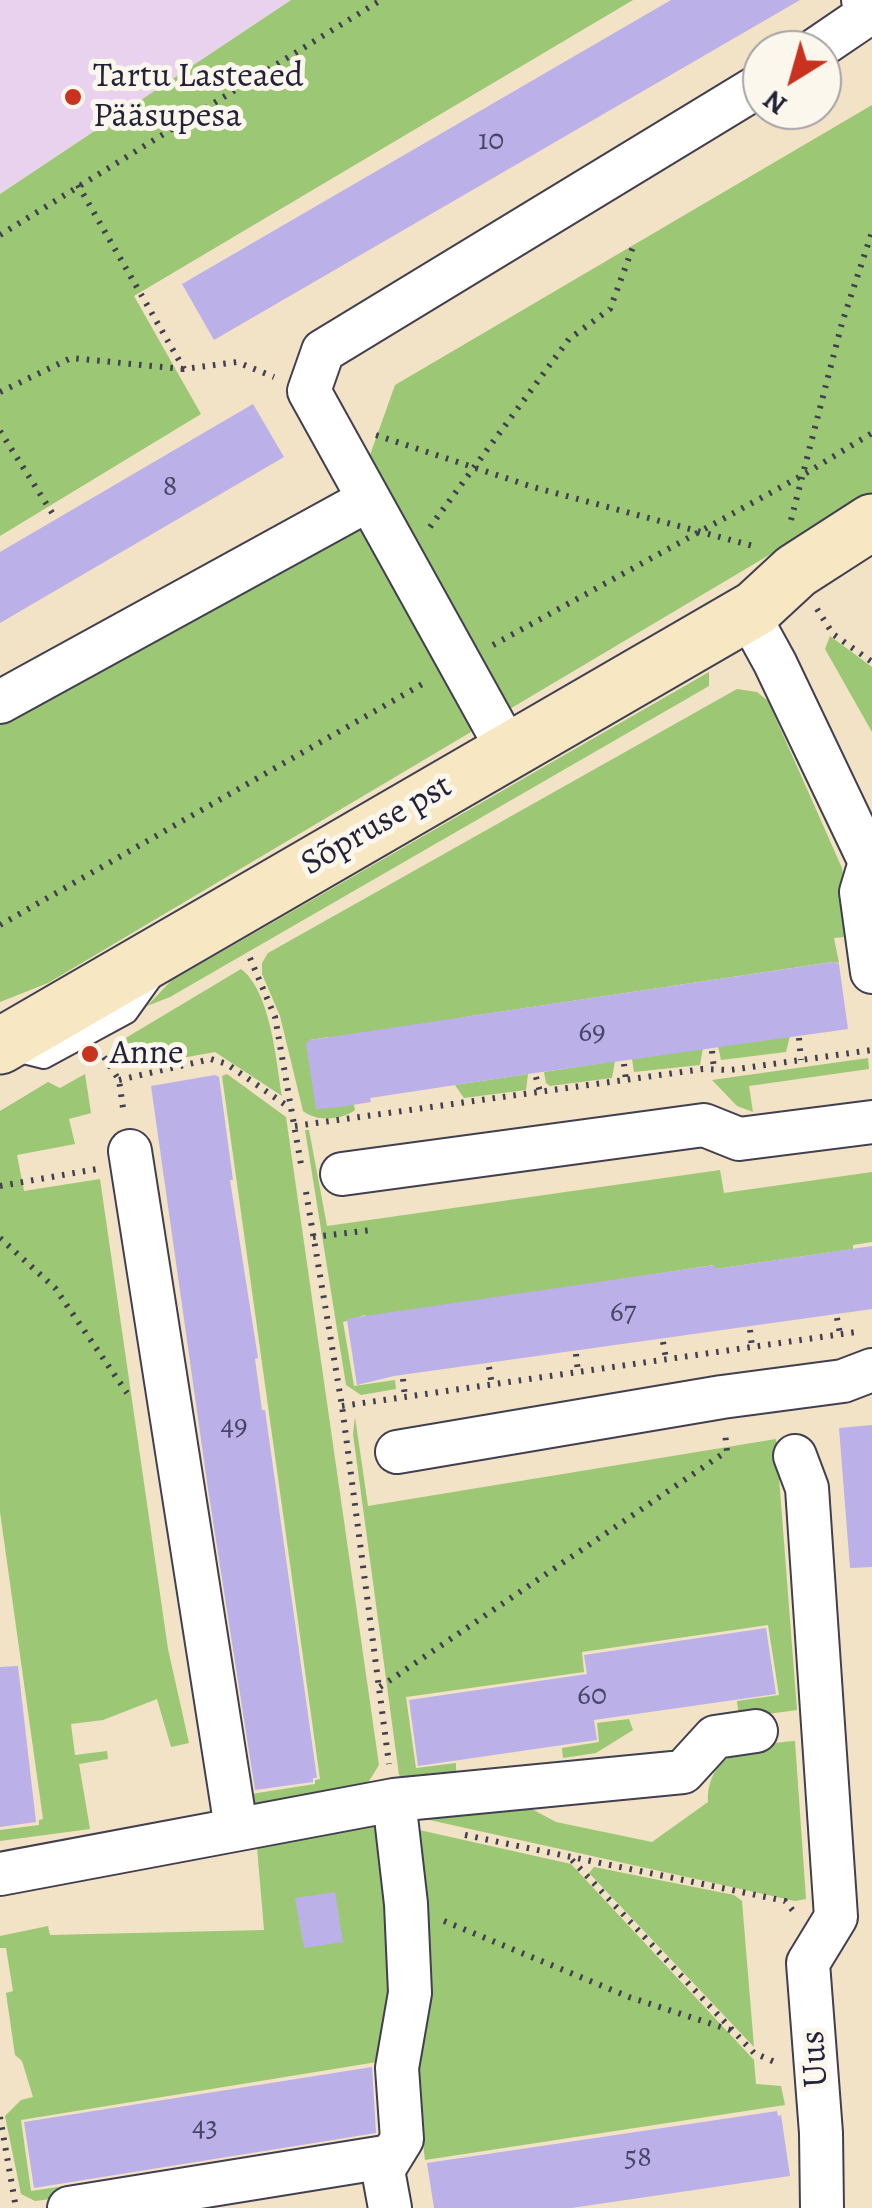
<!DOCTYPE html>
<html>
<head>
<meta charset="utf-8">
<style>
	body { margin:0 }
	#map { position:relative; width:872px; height:2208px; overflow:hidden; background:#f2e2c6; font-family:Alegreya,serif }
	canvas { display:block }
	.north { position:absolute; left:742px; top:30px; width:100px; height:100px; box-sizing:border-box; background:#fbf7ec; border:2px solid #a4a2a5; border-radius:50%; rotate:217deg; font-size:28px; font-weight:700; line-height:40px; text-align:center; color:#22223b }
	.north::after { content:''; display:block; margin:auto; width:35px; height:45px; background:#c8321e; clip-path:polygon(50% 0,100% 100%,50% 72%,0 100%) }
</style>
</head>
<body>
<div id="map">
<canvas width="872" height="2208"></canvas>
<div class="north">N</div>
</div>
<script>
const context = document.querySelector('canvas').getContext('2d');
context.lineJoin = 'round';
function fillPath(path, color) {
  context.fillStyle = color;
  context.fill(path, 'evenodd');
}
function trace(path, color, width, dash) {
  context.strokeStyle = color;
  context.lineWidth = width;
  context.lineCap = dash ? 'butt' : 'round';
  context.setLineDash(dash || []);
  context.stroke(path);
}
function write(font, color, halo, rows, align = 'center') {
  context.font = font + ' Alegreya,serif';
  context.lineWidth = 10;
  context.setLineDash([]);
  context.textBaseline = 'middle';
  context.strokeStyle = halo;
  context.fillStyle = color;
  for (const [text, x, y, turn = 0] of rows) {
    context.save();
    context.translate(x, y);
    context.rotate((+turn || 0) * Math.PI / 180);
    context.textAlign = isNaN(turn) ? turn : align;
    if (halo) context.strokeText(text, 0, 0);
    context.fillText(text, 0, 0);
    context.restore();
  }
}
const built = new Path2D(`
	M0 0H291L0 194Z`);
const green = new Path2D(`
	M291 0H633L134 296 201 414 0 536V194Z
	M872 105V494L48 983 0 1002V725L342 533 393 499 370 455 395 385Z
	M830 636 872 667V732L825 649Z
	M709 672V686L170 997 147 1006 171 981Z
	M737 689 757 692 768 701 842 868 853 936 834 938 839 963 832 962 465 1017 329 1043 328 1037 310 1040 353 1100 355 1110C342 1120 316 1122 303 1111L280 1016 262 974V963L268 953Z
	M241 969C271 992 276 1061 282 1096L215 1052 131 1067 118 1058 119 1045 124 1039Z
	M790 1036 786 1052 721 1060 718 1046Z
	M703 1048 700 1065 634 1072 632 1059Z
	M868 1058 869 1069 749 1086 753 1112 737 1106 712 1080Z
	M615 1061 612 1078 550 1086 546 1083 544 1072Z
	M85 1074 91 1113 69 1119 75 1144 17 1155 24 1191 100 1179 168 1649 189 1743 171 1747 157 1699 103 1720 71 1724 75 1755 107 1751 108 1759 79 1764 90 1829 0 1841V1830L39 1825V1820L43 1819 0 1512V1111L48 1082 60 1088Z
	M227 1074 286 1117 379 1765 364 1789 253 1805 251 1794 315 1784V1780L320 1779 222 1076Z
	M528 1074 526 1090 464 1098 455 1085Z
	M305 1130H309L327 1226 720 1170 724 1193 872 1172V1242L853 1245V1249L715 1269 714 1265 367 1318 365 1315 343 1322 354 1386 395 1380 396 1389 361 1395 346 1385Z
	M355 1417 368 1506 776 1439 797 1710 739 1718 737 1701 779 1695 768 1625 582 1652 584 1672 406 1697 416 1768 456 1763V1771L408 1779V1782L399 1775 353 1434Z
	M629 1719 633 1730 596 1753 563 1758 562 1748 599 1742 597 1723Z
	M795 1741 806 1899 795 1901 416 1817 513 1799 556 1822 652 1842 708 1802C707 1751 754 1744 795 1741Z
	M370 1817 392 1850 399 1911 383 2061 21 2120 31 2191 71 2185 67 2197 35 2201 21 2194 5 2116 21 2100 33 2097 22 2061 15 2055 6 1993 13 1991 6 1948H0V1936L48 1926 50 1935 264 1930 256 1835Z
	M406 1827 571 1864 754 2060 756 2084 781 2086 785 2105 425 2160 415 2074Z
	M594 1867 734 1895 742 1901 754 2047 589 1873Z`);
const building = new Path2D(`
	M671 0H800L214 340 182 284Z
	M253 404 284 457 0 623V552Z
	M833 962 839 964 848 1029 528 1074 370 1098 371 1102 340 1107 316 1109 306 1044 310 1040Z
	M215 1075 219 1077 233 1180H230L258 1358 255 1359 262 1410H265L317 1778H313V1782L255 1790 208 1489 151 1086Z
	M872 1246V1309L394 1376 357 1385 347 1320 351 1318 715 1265V1269Z
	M872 1425V1567L850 1568 839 1428Z
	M766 1628 776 1694 594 1720 597 1740 418 1766 409 1700 587 1674 584 1655Z
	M18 1666 36 1822 0 1827V1667Z
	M335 1892 343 1942 304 1948 295 1898Z
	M372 2067 376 2133 34 2188 24 2122Z
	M777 2111 778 2116 781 2115 790 2176 571 2208H434L427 2163Z`);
const path = new Path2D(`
	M78 185 184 369 237 362 274 377
	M0 235 381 0
	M0 392 71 358 183 369
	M0 431 56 519
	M376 435 533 487 757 547
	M791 520 842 323 872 232
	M430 527 569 339 610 309 634 244
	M817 609 833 634 872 662
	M493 645 803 475 872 433
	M0 925 426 682
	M250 958 275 1017 302 1170
	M799 1038 801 1060
	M712 1051 714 1069
	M104 1057 119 1080 124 1115
	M624 1064 626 1080
	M536 1077 540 1092
	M119 1080 211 1059 227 1064 290 1108
	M295 1126 703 1069 730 1070 872 1050
	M0 1186 97 1169
	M306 1192 342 1406 389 1764
	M313 1237 371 1230
	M0 1238 55 1288 127 1393
	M837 1318 840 1334
	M750 1330 752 1347
	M663 1342 666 1359
	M576 1354 578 1372
	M489 1367 492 1385
	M403 1379 405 1397
	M342 1406 856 1332
	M380 1687 727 1451 725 1433
	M465 1835 785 1901 795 1913
	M572 1860 754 2053 779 2064
	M444 1921 629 1997 733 2031
	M0 2117 16 2208`);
const lane = new Path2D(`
	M12 1050 44 1058 127 1013 152 978`);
const street = new Path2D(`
	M815 50 868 14 863 0
	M747 612 775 663 870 862 861 892 872 972
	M0 702 368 500
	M508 750 309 391 323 351 762 84
	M130 1151 236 1828
	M342 1174 704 1125 739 1139 872 1122
	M397 1452 722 1397 843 1381 872 1370
	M795 1456 807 1488 836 1917 808 1963 821 2133 822 2208
	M0 1874 394 1800 683 1772 715 1737 756 1731
	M69 2208 391 2156
	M390 2208 383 2170 402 2139 397 2068 410 1993 406 1904 394 1800`);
const secondary = new Path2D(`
	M0 1046 756 608 796 571 872 522`);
const markers = [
	[73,97,10,"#c8321e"],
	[90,1054,10,"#c8321e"]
];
const numberNames = [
	["10",491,142],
	["8",170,488],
	["69",592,1034],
	["67",623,1314],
	["49",234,1428],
	["60",592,1697],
	["43",205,2129],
	["58",638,2159]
];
const poiNames = [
	["Tartu Lasteaed",93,77],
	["Pääsupesa",93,117],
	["Anne",110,1054]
];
const streetNames = [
	["Sõpruse pst",377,826,-30],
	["Uus",816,2059,-94]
];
fillPath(built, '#e9d2ed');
fillPath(green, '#9cc774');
fillPath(building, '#bbb1e8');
trace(lane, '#413f50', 24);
trace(street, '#413f50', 46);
trace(secondary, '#413f50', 59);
trace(path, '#413f50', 6, [2.5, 8]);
trace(lane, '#fff', 20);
trace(street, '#fff', 42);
trace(secondary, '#f7e8c3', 55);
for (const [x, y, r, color] of markers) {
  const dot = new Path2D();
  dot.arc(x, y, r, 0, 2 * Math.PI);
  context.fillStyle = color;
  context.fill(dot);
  trace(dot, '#fbf7ec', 4);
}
write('30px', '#484666', null, numberNames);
write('35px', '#22223b', '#fbf7ec', poiNames, 'left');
write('35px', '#22223b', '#fbf7ec', streetNames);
</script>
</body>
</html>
